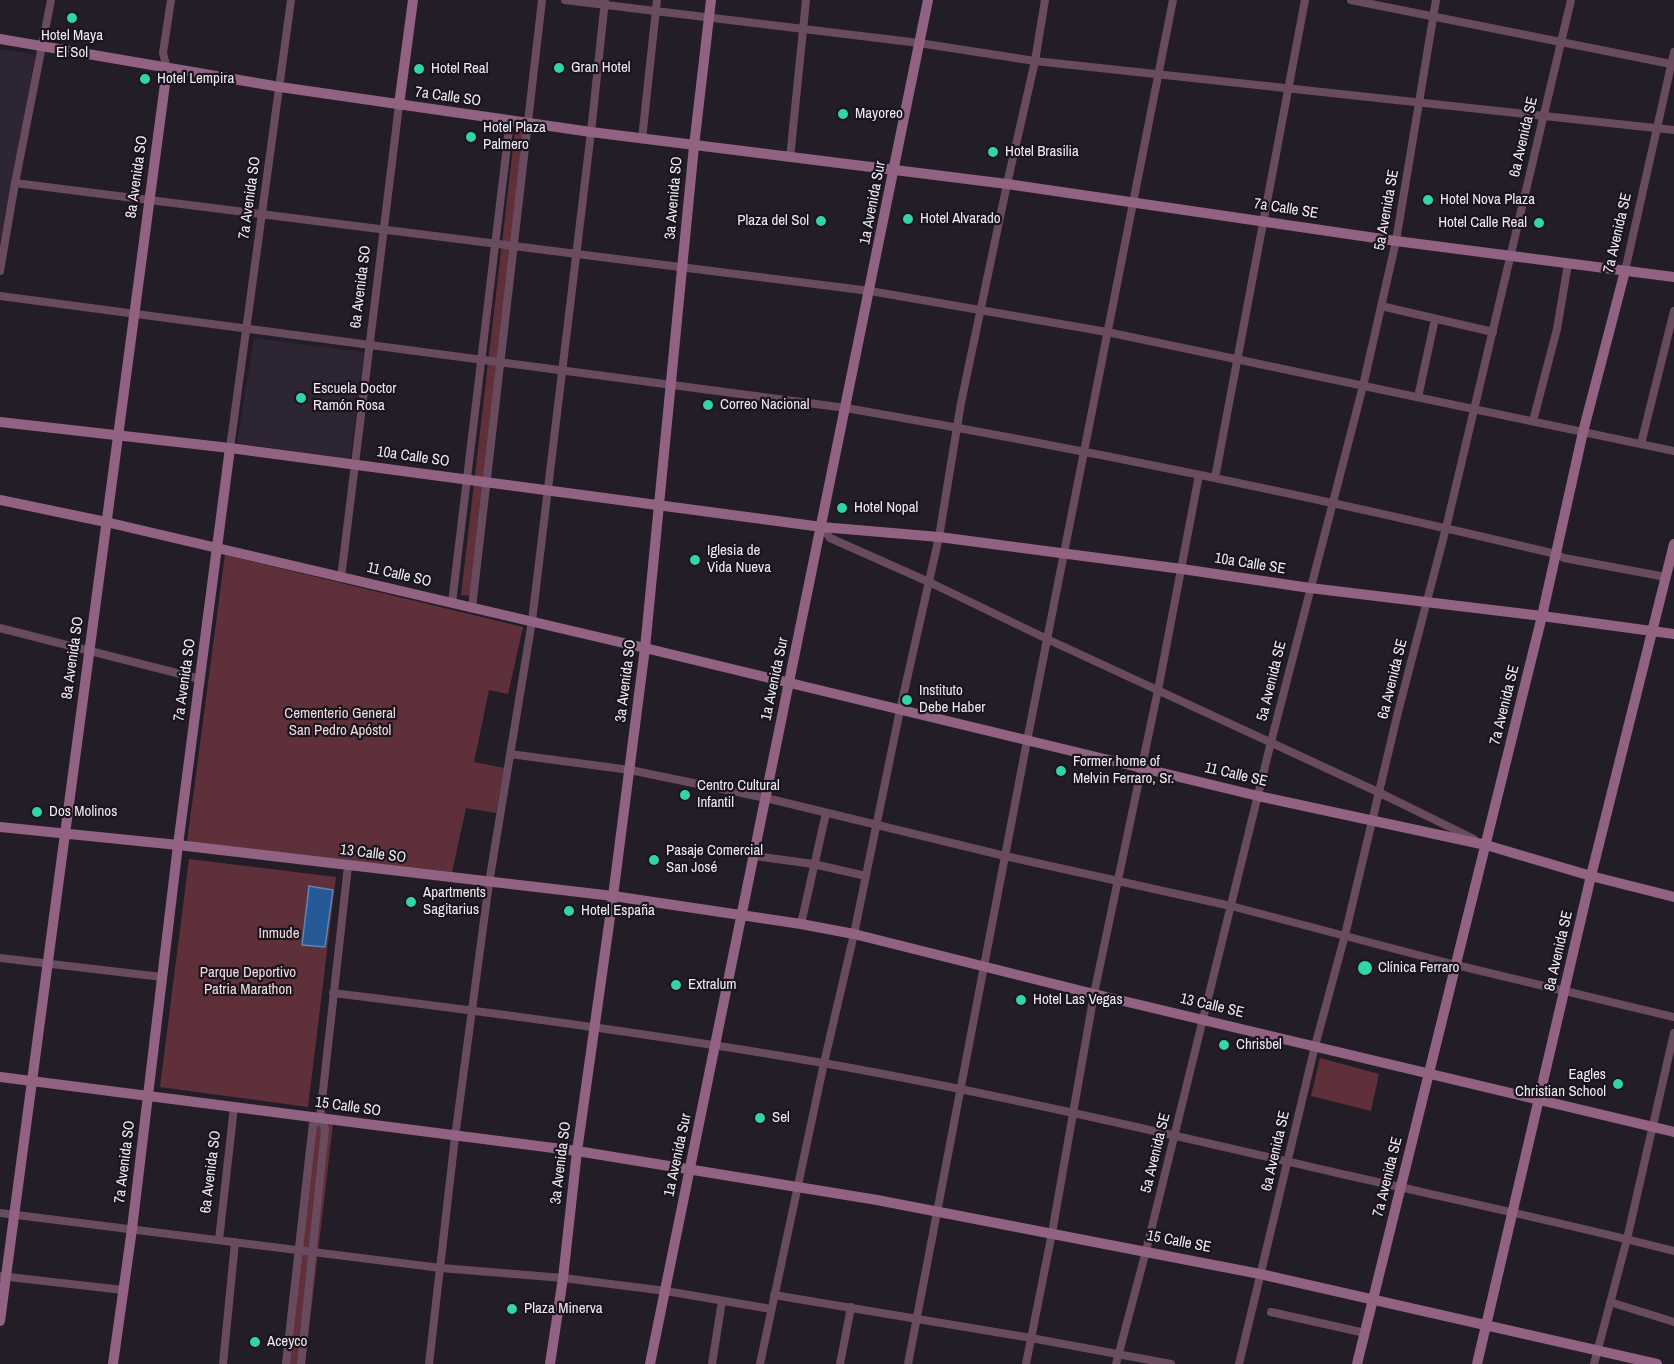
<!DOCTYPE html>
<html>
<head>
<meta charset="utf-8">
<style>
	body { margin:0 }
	canvas { display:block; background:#231d27 }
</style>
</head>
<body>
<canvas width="1674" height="1364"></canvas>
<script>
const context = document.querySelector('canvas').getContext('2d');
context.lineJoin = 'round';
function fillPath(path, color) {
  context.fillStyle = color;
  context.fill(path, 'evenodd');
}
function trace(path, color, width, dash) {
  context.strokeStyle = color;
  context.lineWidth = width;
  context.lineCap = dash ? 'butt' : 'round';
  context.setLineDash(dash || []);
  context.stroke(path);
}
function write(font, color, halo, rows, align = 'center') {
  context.font = font + ' "Archivo Narrow",sans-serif';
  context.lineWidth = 4.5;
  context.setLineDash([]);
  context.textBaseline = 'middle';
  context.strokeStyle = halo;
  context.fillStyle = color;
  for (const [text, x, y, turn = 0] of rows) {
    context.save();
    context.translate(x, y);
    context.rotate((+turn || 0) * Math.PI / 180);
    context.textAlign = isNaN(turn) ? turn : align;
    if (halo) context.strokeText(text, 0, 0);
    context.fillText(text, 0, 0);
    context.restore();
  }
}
const built = new Path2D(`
	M0 49 35 55 0 253Z
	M254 338 364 352 350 459 237 443Z`);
const green = new Path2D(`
	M515 131 527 132 473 596 461 595Z
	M225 555 523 627 508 694 489 690 474 762 504 768 496 813 466 808 452 872 187 842Z
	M189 859 336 877 308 1107 160 1087Z
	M1320 1058 1379 1074 1371 1111 1311 1096Z
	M310 1112 334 1115 305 1364H282Z`);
const water = new Path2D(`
	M309 886 333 890 325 947 302 945Z`);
const street = new Path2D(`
	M565 0 919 43 1035 61 1674 130
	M1351 0 1671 64
	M167 69 163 53 171 0
	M642 139 657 0
	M790 158 806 0
	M15 183 870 291 1107 332 1674 451
	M0 271 15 183 51 0
	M1625 271 1674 52
	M0 296 846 408C1084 449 1321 498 1556 554L1564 558 1666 577
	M1381 306 1493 332
	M1418 397 1435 319
	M1533 421 1557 329 1568 264
	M1641 444 1674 311
	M230 448 291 0
	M1215 478 1305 0
	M822 527 830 538 929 582 1047 639 1380 793 1474 839
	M341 578 399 105
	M452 603 510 121
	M472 608 542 0
	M0 628 200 679
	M510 754 630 770 766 798 1005 856 1231 906 1456 965 1674 1017
	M755 856 813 864 866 876
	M801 924 826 813
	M0 958 162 977
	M333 993C497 1013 660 1035 823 1063 994 1093 1163 1133 1333 1172 1447 1198 1561 1222 1674 1251
	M320 1118 348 866
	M0 1213 441 1268 563 1278 666 1291 771 1309
	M219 1240 234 1107
	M0 1276 123 1290
	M774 1295 1031 1338 1171 1364
	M1610 1302 1674 1322
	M1271 1312 1365 1333
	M223 1364 235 1242
	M286 1364 313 1125 320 1118
	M301 1364 325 1129 320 1118
	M429 1364 455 1137 489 883 532 621 591 132 605 0
	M712 1364 722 1301
	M760 1364 824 1063 854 934 900 710 939 537 961 403 1007 184 1035 61 1045 0
	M840 1364 851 1307
	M908 1364 1027 741 1173 0
	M1026 1364 1052 1233 1094 994 1158 690 1199 475
	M1116 1364 1146 1251 1271 742 1363 386 1396 241 1436 0
	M1239 1364 1315 1046 1345 935 1398 712 1446 528 1571 0
	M1594 1364 1627 1239 1674 1033`);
const secondary = new Path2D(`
	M0 39 280 87 591 132 1007 184 1396 241 1674 277
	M399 105 413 0
	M0 422 230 448 822 527 939 537 1182 569 1310 588 1542 616 1674 634
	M0 500 106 522 645 648 1258 796 1486 845 1591 876 1674 897
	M0 827 178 845 613 896 801 924 854 934 1094 994 1674 1132
	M0 1077 577 1151 877 1200 1260 1274 1657 1364
	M0 1321 167 69
	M113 1364 132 1229 178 845 230 448
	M550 1364 563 1278 577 1151 613 896 645 648 694 146 711 0
	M650 1364 928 0
	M1357 1364 1542 616 1583 432 1625 271
	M1477 1364 1591 876 1674 544`);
const markers = [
	[72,18,6,"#33d4a8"],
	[559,68,6,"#33d4a8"],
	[419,69,6,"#33d4a8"],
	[145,79,6,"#33d4a8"],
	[843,114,6,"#33d4a8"],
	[471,137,6,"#33d4a8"],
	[993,152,6,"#33d4a8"],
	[1428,200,6,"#33d4a8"],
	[908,219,6,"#33d4a8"],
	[821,221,6,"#33d4a8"],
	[1539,223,6,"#33d4a8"],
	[301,398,6,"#33d4a8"],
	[708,405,6,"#33d4a8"],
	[842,508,6,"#33d4a8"],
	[695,560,6,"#33d4a8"],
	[907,700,6,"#33d4a8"],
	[1061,771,6,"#33d4a8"],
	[685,795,6,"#33d4a8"],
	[37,812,6,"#33d4a8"],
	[654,860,6,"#33d4a8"],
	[411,902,6,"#33d4a8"],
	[569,911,6,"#33d4a8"],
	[1365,968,8,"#33d4a8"],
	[676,985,6,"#33d4a8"],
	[1021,1000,6,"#33d4a8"],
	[1224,1045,6,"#33d4a8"],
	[1618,1084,6,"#33d4a8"],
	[760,1118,6,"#33d4a8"],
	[512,1309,6,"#33d4a8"],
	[255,1342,6,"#33d4a8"]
];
const poiNames = [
	["Hotel Maya",72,36,"center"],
	["El Sol",72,53,"center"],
	["Gran Hotel",571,68],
	["Hotel Real",431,69],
	["Hotel Lempira",157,79],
	["Mayoreo",855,114],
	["Hotel Plaza",483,128],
	["Palmero",483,145],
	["Hotel Brasilia",1005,152],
	["Hotel Nova Plaza",1440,200],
	["Hotel Alvarado",920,219],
	["Plaza del Sol",809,221,"right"],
	["Hotel Calle Real",1527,223,"right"],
	["Escuela Doctor",313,389],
	["Ramón Rosa",313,406],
	["Correo Nacional",720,405],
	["Hotel Nopal",854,508],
	["Iglesia de",707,551],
	["Vida Nueva",707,568],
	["Instituto",919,691],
	["Debe Haber",919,708],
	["Former home of",1073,762],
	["Melvin Ferraro, Sr.",1073,779],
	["Centro Cultural",697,786],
	["Infantil",697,803],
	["Dos Molinos",49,812],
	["Pasaje Comercial",666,851],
	["San José",666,868],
	["Apartments",423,893],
	["Sagitarius",423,910],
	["Hotel España",581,911],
	["Clínica Ferraro",1378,968],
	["Extralum",688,985],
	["Hotel Las Vegas",1033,1000],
	["Chrisbel",1236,1045],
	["Eagles",1606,1075,"right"],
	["Christian School",1606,1092,"right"],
	["Sel",772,1118],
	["Plaza Minerva",524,1309],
	["Aceyco",267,1342]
];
const streetNames = [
	["7a Calle SO",448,97,8],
	["6a Avenida SE",1524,137,-77],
	["8a Avenida SO",137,177,-82],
	["7a Avenida SO",250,198,-82],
	["3a Avenida SO",674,198,-85],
	["1a Avenida Sur",873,203,-79],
	["7a Calle SE",1286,209,9],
	["5a Avenida SE",1387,210,-80],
	["7a Avenida SE",1618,233,-77],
	["6a Avenida SO",361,287,-83],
	["10a Calle SO",413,457,8],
	["10a Calle SE",1250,564,9],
	["11 Calle SO",399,575,13],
	["8a Avenida SO",73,658,-82],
	["1a Avenida Sur",775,679,-78],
	["6a Avenida SE",1393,679,-76],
	["7a Avenida SO",185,680,-82],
	["3a Avenida SO",626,681,-83],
	["5a Avenida SE",1272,681,-76],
	["7a Avenida SE",1505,705,-76],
	["11 Calle SE",1236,775,13],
	["13 Calle SO",373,854,7],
	["8a Avenida SE",1559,951,-77],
	["13 Calle SE",1212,1006,13],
	["15 Calle SO",348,1107,8],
	["6a Avenida SE",1276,1151,-77],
	["5a Avenida SE",1156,1153,-76],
	["1a Avenida Sur",678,1155,-78],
	["7a Avenida SO",125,1162,-83],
	["3a Avenida SO",561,1163,-83],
	["6a Avenida SO",211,1172,-83],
	["7a Avenida SE",1388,1177,-76],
	["15 Calle SE",1179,1242,11]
];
const parkNames = [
	["Cementerio General",340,714],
	["San Pedro Apóstol",340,731],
	["Inmude",279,934],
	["Parque Deportivo",248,973],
	["Patria Marathon",248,990]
];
fillPath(built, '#2d2434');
fillPath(green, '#5f303a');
fillPath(water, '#265a97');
trace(water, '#6285b2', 1.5);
trace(street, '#694b5f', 8);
trace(secondary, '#926283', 10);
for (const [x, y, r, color] of markers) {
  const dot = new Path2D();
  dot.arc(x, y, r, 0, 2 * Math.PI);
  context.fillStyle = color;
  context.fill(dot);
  trace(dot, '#1a141e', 2);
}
write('15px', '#efeaf2', '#1a141e', poiNames, 'left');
write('15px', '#efeaf2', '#1a141e', streetNames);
write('15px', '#f2d9dd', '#1a141e', parkNames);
</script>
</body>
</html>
